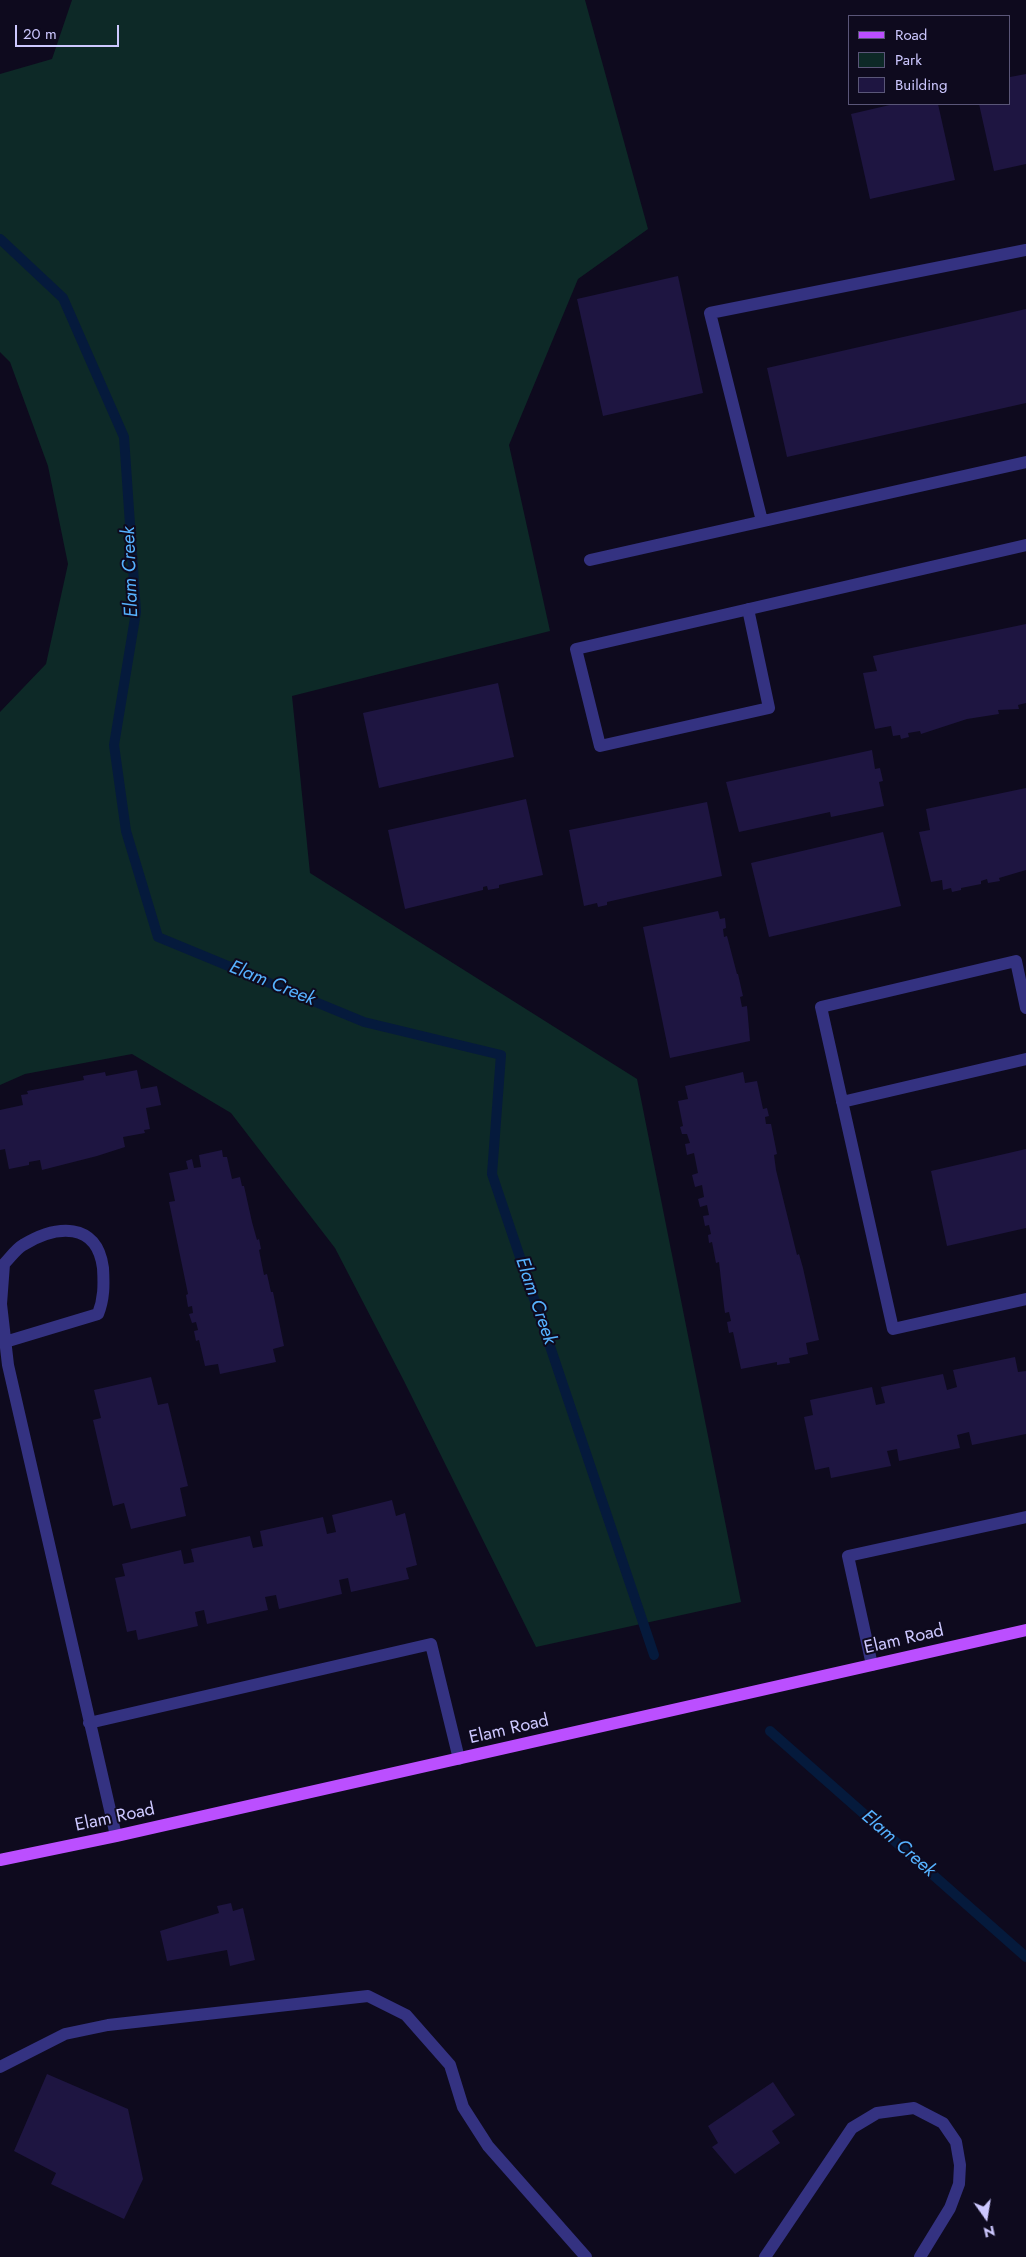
<!DOCTYPE html>
<html>
<head>
<meta charset="utf-8">
<style>
	body { margin:0 }
	#map { position:relative; width:1026px; height:2257px; overflow:hidden; background:#0e0a1e; font-family:Jost,sans-serif }
	canvas { display:block }
	.legend { position:absolute; left:848px; top:15px; width:162px; height:90px; box-sizing:border-box; background:#0e0a1e; border:1px solid #5a5678; margin:0; padding:6px 9px; list-style:none; font-size:15px; color:#cdc8ff }
	.legend li { display:flex; align-items:center; gap:10px; height:25px }
	.legend b { width:25px; border:1px solid #5a5678 }
	.north { position:absolute; left:961px; top:2192px; width:50px; height:50px; -webkit-text-stroke:4px #0e0a1e; paint-order:stroke; rotate:167deg; font-size:14px; font-weight:700; line-height:20px; text-align:center; color:#cdc8ff }
	.north::after { content:''; display:block; margin:auto; width:18px; height:22px; background:#cdc8ff; clip-path:polygon(50% 0,100% 100%,50% 72%,0 100%) }
	.scale { position:absolute; left:15px; top:25px; width:104px; height:22px; box-sizing:border-box; border:2px solid #cdc8ff; border-top:0; padding-left:6px; font-size:15px; line-height:18px; white-space:nowrap; color:#cdc8ff; -webkit-text-stroke:4px #0e0a1e; paint-order:stroke }
</style>
</head>
<body>
<div id="map">
<canvas width="1026" height="2257"></canvas>
<ul class="legend">
<li><b style="height:6px;background:#bb4fff"></b>Road</li>
<li><b style="height:14px;background:#0d2927"></b>Park</li>
<li><b style="height:14px;background:#1e1541"></b>Building</li>
</ul>
<div class="north">N</div>
<div class="scale">20 m</div>
</div>
<script>
const context = document.querySelector('canvas').getContext('2d');
context.lineJoin = 'round';
function fillPath(path, color) {
  context.fillStyle = color;
  context.fill(path, 'evenodd');
}
function trace(path, color, width, dash) {
  context.strokeStyle = color;
  context.lineWidth = width;
  context.lineCap = dash ? 'butt' : 'round';
  context.setLineDash(dash || []);
  context.stroke(path);
}
function write(font, color, halo, rows, align = 'center') {
  context.font = font + ' Jost,sans-serif';
  context.lineWidth = 4;
  context.setLineDash([]);
  context.textBaseline = 'middle';
  context.strokeStyle = halo;
  context.fillStyle = color;
  for (const [text, x, y, turn = 0] of rows) {
    context.save();
    context.translate(x, y);
    context.rotate((+turn || 0) * Math.PI / 180);
    context.textAlign = isNaN(turn) ? turn : align;
    if (halo) context.strokeText(text, 0, 0);
    context.fillText(text, 0, 0);
    context.restore();
  }
}
const green = new Path2D(`
	M72 0H585L648 229 578 279 509 445 550 631 292 696 310 873 637 1079 741 1602 536 1647 404 1381 335 1248 231 1113 132 1054 25 1074 0 1085V712L46 664 68 564 48 466 10 362 0 352V74L52 59Z`);
const stream = new Path2D(`
	M0 239 63 298 124 437 136 612 114 745 126 831 158 937 364 1022 501 1055 492 1174 654 1655
	M770 1731 1026 1957`);
const building = new Path2D(`
	M1026 74V164L994 171 979 104H1010V77Z
	M894 104H938L955 180 870 199 851 114Z
	M678 276 703 393 603 416 577 299Z
	M1026 309V403L787 457 767 368Z
	M1026 624V703L1018 705 1019 709 998 710 999 714 967 719 921 734 920 731 908 733 909 737 901 739 900 735 893 736 891 726 875 729 863 673 877 671 873 656Z
	M498 683 514 757 379 788 363 713Z
	M872 750 875 769 880 768 883 781 879 782 884 806 831 817 830 812 739 832 726 782Z
	M1026 788V870L999 878 1000 881 988 883 987 879 981 881V884L961 888V890L952 892 951 888 943 890 942 880 931 882 919 832 930 830 926 809Z
	M526 799 543 875 499 885V888L488 890 487 886 483 887V890L405 909 388 830Z
	M707 802 722 876 607 902V905L598 907 597 903 584 906 569 830Z
	M883 832 901 906 769 937 751 863Z
	M718 911 720 919 725 918 726 928 723 929 724 937 727 936 737 974H738L743 996 740 997 742 1007 747 1006 750 1041 670 1058 643 927Z
	M137 1070 141 1089 157 1086 161 1105 146 1108 150 1129 144 1130 145 1133 123 1137 125 1147 97 1156 42 1170 40 1160 29 1162V1165L9 1169 5 1149 0 1150V1110L23 1105 21 1095 28 1094 27 1091 84 1080 83 1076 105 1072 106 1076Z
	M743 1072 745 1083 757 1081 763 1109 767 1108 769 1116 765 1117 766 1124H771L777 1154 774 1155 776 1170 797 1255 799 1254 803 1268 819 1340 806 1343 808 1354 789 1358 790 1363 777 1365V1362L741 1369 733 1332 729 1333 727 1322 731 1321 729 1312 725 1313 724 1306 719 1262 716 1263 712 1242 709 1243 708 1235 711 1234 709 1225 705 1226 703 1216 709 1215 707 1205 700 1207 698 1199 704 1197 702 1185 695 1187 692 1175 698 1173 694 1153 687 1155 685 1144 690 1143 687 1134H682L680 1127 683 1126 678 1101 688 1099 685 1086Z
	M1026 1149V1228L947 1246 931 1171Z
	M222 1150 223 1157H227L232 1179 240 1177 242 1186H244L252 1222 257 1240 259 1239 261 1249 259 1250 264 1275 267 1274 271 1292H273L284 1346 273 1349 276 1362 220 1374 218 1364 205 1366 199 1340 196 1341 194 1331 198 1330 196 1322 192 1323 189 1314 193 1313 192 1306 188 1307 186 1295 188 1294 169 1202 175 1201 169 1173 188 1169 186 1161 192 1159 194 1168 201 1167 199 1155Z
	M1015 1357 1018 1372 1026 1371V1434L972 1445 969 1432 957 1435 960 1448 899 1461 897 1449 887 1451 891 1466 831 1478 829 1467 815 1470 804 1417 813 1415 810 1400 872 1387 876 1405 885 1403 881 1387 943 1374 947 1390 957 1387 953 1370Z
	M151 1377 158 1405 168 1403 188 1486 180 1488 186 1516 131 1529 124 1503 113 1506 93 1420 101 1418 94 1390Z
	M392 1500 396 1516 405 1513 417 1565 406 1568 409 1579 351 1592 348 1578 339 1580 342 1594 279 1609 276 1595 265 1597 268 1610 207 1624 204 1610 195 1612 198 1626 138 1640 136 1630 127 1632 115 1578 125 1576 122 1564 181 1550 184 1564 194 1562 191 1549 250 1536 253 1548 263 1546 260 1531 323 1517 327 1534 336 1532 332 1515Z
	M231 1903 233 1911 243 1908 255 1960 230 1966 227 1950 167 1961 160 1931 219 1913 217 1906Z
	M47 2074 128 2109 143 2179 124 2219 51 2184 56 2173 14 2151Z
	M773 2082 795 2115 772 2131 780 2143 735 2174 712 2147 718 2143 708 2126Z`);
const minor = new Path2D(`
	M762 521 710 313 1026 250
	M590 560 1026 462
	M748 609 769 708 600 746 576 649 1026 545
	M1026 1008 1016 961 821 1007 893 1329 1026 1299
	M842 1102 1026 1059
	M5 1342 98 1314C104 1299 104 1285 103 1268 97 1221 56 1225 23 1245 16 1249 10 1258 4 1264L1 1304 8 1365 116 1836
	M872 1665 848 1556 1026 1517
	M89 1723 431 1644 459 1759
	M0 2067 65 2034 108 2025 368 1996 406 2015 450 2065 463 2107 488 2146 586 2257
	M765 2257 852 2128 877 2113 914 2108 943 2123 956 2142 960 2165 959 2184 950 2208 920 2257`);
const major = new Path2D(`
	M0 1860 116 1836 1026 1630`);
const streetNames = [
	["Elam Road",904,1640,-13],
	["Elam Road",509,1730,-13],
	["Elam Road",115,1818,-12]
];
const waterNames = [
	["Elam Creek",131,572,-92],
	["Elam Creek",272,984,22],
	["Elam Creek",535,1301,71],
	["Elam Creek",898,1844,41]
];
fillPath(green, '#0d2927');
trace(stream, '#051a3c', 10);
fillPath(building, '#1e1541');
trace(minor, '#343281', 12);
trace(major, '#bb4fff', 12);
write('18px', '#cdc8ff', '#0e0a1e', streetNames);
write('italic 19px', '#56b2ff', '#0e0a1e', waterNames);
</script>
</body>
</html>
